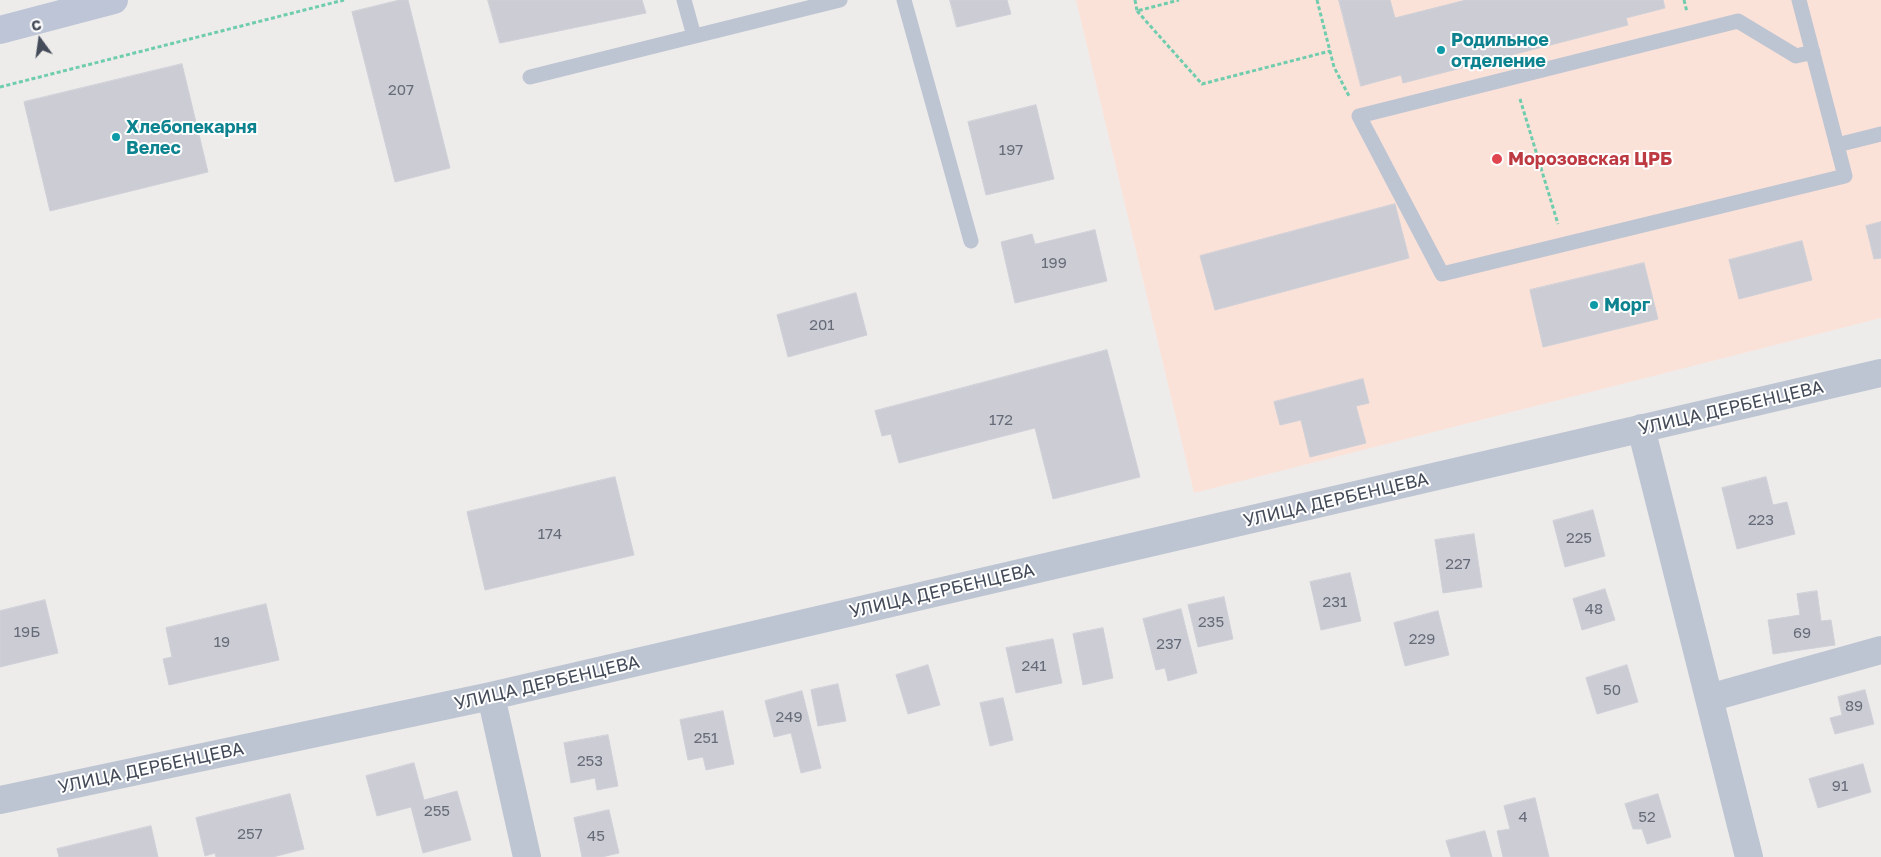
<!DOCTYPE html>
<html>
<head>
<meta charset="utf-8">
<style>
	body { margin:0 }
	#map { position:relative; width:1881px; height:857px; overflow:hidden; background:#eeeceb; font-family:"Golos Text",sans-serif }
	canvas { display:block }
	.north { position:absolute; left:15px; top:15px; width:50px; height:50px; -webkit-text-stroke:4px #fff; paint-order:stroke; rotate:346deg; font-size:14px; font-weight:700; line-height:20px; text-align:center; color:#444b59 }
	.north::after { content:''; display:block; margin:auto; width:18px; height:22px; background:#444b59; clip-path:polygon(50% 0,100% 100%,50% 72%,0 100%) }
</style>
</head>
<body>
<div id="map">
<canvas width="1881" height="857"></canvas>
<div class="north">С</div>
</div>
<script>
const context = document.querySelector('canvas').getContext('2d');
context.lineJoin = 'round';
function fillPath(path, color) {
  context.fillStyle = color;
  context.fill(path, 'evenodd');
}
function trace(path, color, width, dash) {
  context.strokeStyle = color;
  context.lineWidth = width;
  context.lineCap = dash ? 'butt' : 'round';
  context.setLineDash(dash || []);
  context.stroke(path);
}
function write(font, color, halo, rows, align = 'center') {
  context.font = font + ' "Golos Text",sans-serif';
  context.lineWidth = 4;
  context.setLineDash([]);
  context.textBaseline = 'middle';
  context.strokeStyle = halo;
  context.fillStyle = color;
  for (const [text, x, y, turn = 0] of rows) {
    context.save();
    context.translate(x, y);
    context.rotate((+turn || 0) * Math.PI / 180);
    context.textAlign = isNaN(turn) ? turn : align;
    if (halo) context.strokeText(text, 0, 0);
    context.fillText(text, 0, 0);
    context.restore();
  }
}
const medical = new Path2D(`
	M1076 0H1881V318L1194 493Z`);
const building = new Path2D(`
	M400 0H408L450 168 395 182 352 12Z
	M488 0H642L646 13 500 43Z
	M950 0H1007L1011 14 957 27Z
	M1339 0H1390L1395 18 1466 0H1663L1665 8 1626 18 1628 25 1403 83 1401 75 1361 86Z
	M182 64 208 172 50 211 24 102Z
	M1036 105 1054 179 986 195 968 122Z
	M1395 204 1409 258 1215 310 1200 256Z
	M1881 222V258L1874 259 1866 226Z
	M1095 230 1107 281 1015 303 1001 242 1032 234 1035 244Z
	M1802 241 1812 280 1739 299 1729 260Z
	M1644 263 1658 319 1543 347 1530 290Z
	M856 293 867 335 788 357 777 315Z
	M1107 350 1140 477 1053 499 1035 428 899 463 891 434 882 436 875 411Z
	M1363 379 1369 403 1356 406 1366 443 1310 457 1301 420 1280 425 1274 402Z
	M615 477 634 555 485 590 467 512Z
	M1766 477 1773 505 1787 502 1795 534 1737 549 1722 488Z
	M1593 510 1605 556 1565 567 1553 521Z
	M1474 534 1482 587 1443 593 1435 540Z
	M1350 573 1361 621 1321 630 1310 582Z
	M1605 589 1615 620 1582 630 1573 599Z
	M1817 591 1821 621 1831 620 1835 645 1773 654 1768 620 1800 615 1797 594Z
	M1224 597 1233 639 1198 647 1188 605Z
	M45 600 58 653 0 667V611Z
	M266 604 279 660 169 685 163 659 172 657 166 628Z
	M1181 609 1197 673 1168 681 1165 668 1156 670 1143 619Z
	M1438 611 1449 655 1405 666 1394 623Z
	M1103 628 1113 678 1083 685 1073 634Z
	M1053 639 1062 683 1016 693 1006 648Z
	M928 665 940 705 908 714 896 675Z
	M1627 665 1638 702 1597 714 1586 678Z
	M838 684 846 721 818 726 811 690Z
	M1865 690 1874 724 1835 734 1830 718 1842 715 1838 697Z
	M802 691 821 768 801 773 791 733 774 737 765 701Z
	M1003 698 1013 740 990 746 980 703Z
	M723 711 734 764 706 770 703 757 688 760 680 720Z
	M608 735 618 786 597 790 595 778 571 783 564 743Z
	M414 763 424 800 457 791 471 840 423 853 411 807 377 816 366 776Z
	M1863 764 1871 792 1818 808 1809 779Z
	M290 794 304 849 273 857H216L215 853 205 856 196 818Z
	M1658 794 1671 837 1647 844 1642 829H1633L1625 804Z
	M1535 798 1549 857H1503L1497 831 1510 829 1504 806Z
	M609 810 619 853 602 857H582L574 818Z
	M151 826 158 857H59L57 849Z
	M1485 831 1492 857H1451L1446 841Z`);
const path = new Path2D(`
	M1135 0 1137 11 1179 0
	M1317 0 1334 67 1350 98
	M1684 0 1687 12
	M1137 11 1202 84 1330 51
	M0 87 344 0
	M1520 99 1558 224`);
const lane = new Path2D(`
	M684 0 694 36
	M904 0 971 241
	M1799 0 1845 176 1442 274 1359 116 1738 21 1796 56 1813 52
	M530 77 840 0
	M1837 145 1881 134`);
const street = new Path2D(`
	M1641 428 1749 857
	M491 696 527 857
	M1709 698 1881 650
	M0 800 491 696 1881 373`);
const secondary = new Path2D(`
	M0 30 114 0`);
const markers = [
	[1441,50,5,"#0f9aa8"],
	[116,137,5,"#0f9aa8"],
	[1497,159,6,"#e0444e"],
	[1594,305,5,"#0f9aa8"]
];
const numberNames = [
	["207",401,90],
	["197",1011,150],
	["199",1054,263],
	["201",822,325],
	["172",1001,420],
	["223",1761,520],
	["174",550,534],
	["225",1579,538],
	["227",1458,564],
	["231",1335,602],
	["48",1594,609],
	["235",1211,622],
	["19Б",27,632],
	["69",1802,633],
	["229",1422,639],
	["19",222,642],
	["237",1169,644],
	["241",1034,666],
	["50",1612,690],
	["89",1854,706],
	["249",789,717],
	["251",706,738],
	["253",590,761],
	["91",1840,786],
	["255",437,811],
	["4",1523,817],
	["52",1647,817],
	["257",250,834],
	["45",596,836]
];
const cultureNames = [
	["Родильное",1451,40],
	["отделение",1451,61],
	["Хлебопекарня",126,127],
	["Велес",126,148],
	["Морг",1604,305]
];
const healthNames = [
	["Морозовская ЦРБ",1508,159]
];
const streetNames = [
	["УЛИЦА ДЕРБЕНЦЕВА",1731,408,-13],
	["УЛИЦА ДЕРБЕНЦЕВА",1336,500,-13],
	["УЛИЦА ДЕРБЕНЦЕВА",942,591,-13],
	["УЛИЦА ДЕРБЕНЦЕВА",547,683,-13],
	["УЛИЦА ДЕРБЕНЦЕВА",151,768,-12]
];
fillPath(medical, '#fbe2d9');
fillPath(building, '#cbccd4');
trace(building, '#cfd0d8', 1);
trace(path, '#6fcdae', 3, [4, 2.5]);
trace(lane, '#bec5d2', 15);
trace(street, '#bec5d2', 28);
trace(secondary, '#bdc5d6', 28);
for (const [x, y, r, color] of markers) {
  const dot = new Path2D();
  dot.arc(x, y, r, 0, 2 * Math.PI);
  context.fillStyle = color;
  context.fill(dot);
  trace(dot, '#fff', 2);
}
write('15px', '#666b78', null, numberNames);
write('bold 18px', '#0d838f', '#fff', cultureNames, 'left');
write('bold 18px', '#be3a42', '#fff', healthNames, 'left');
write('18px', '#444b59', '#fff', streetNames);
</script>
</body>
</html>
